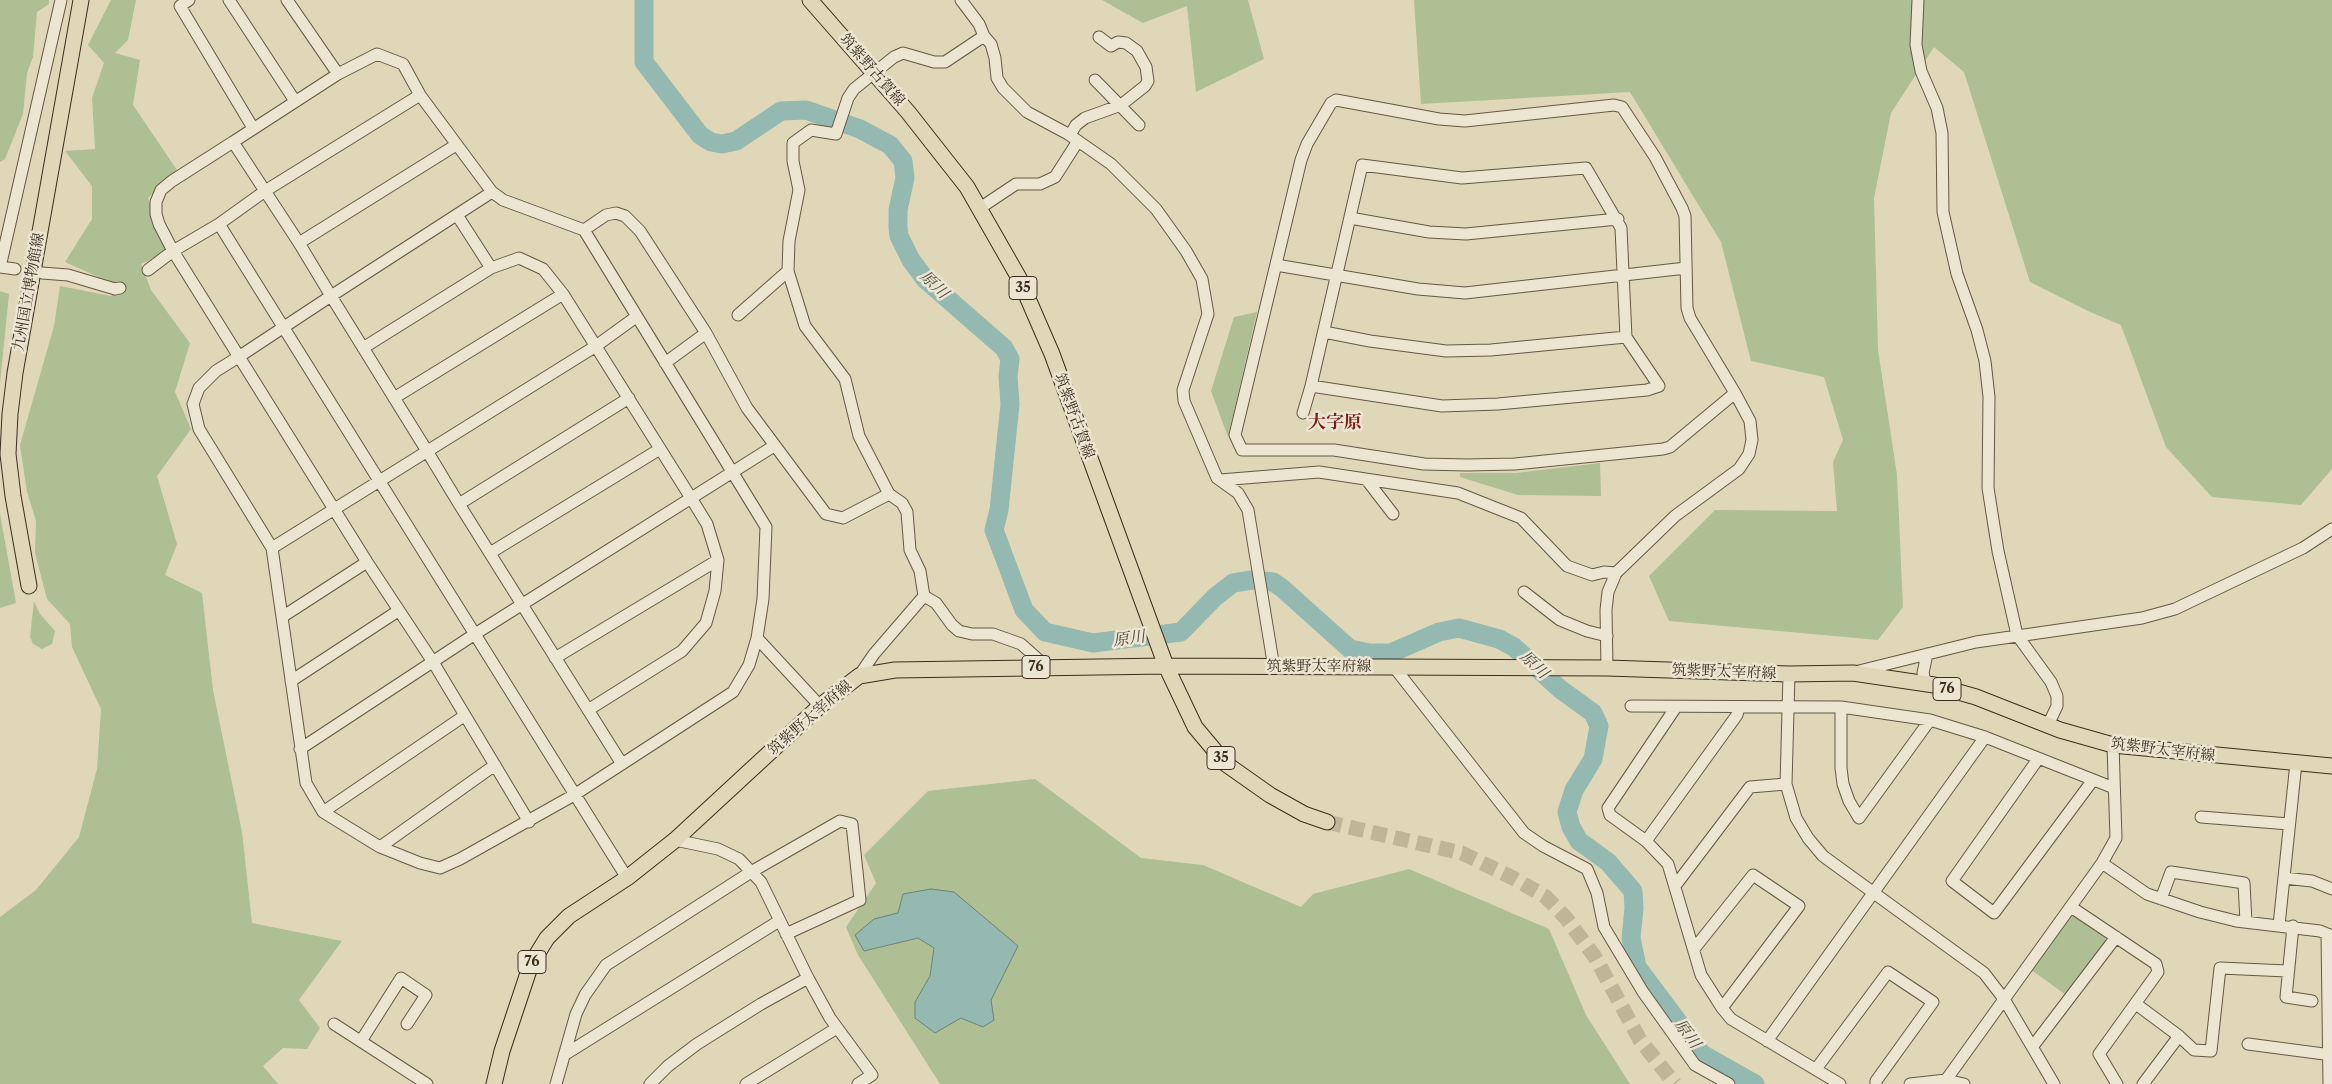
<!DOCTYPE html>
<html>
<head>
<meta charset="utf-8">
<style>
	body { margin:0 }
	canvas { display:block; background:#e0d7b8 }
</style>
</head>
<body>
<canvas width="2332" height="1084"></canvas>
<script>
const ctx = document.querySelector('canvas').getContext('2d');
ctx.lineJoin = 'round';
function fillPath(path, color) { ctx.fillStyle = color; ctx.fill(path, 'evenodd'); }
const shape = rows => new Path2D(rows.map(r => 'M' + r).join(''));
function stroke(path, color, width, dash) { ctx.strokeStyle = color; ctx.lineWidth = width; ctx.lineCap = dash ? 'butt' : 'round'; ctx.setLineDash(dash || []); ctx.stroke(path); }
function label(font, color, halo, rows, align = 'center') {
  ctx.font = font + ' "Libre Caslon Text","Noto Serif JP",serif'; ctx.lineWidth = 5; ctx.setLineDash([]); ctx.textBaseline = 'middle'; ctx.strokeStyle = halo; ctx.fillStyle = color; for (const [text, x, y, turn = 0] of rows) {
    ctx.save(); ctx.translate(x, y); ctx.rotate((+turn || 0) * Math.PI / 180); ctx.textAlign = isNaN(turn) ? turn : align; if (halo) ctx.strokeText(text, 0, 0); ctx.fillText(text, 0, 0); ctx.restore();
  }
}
fillPath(shape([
	[0,0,49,0,49,4,37,12,33,57,27,73,23,114,5,159,0,162],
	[111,0,136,0,128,40,115,53,140,60,133,105,177,170,148,198,168,252,141,264,151,290,190,343,175,392,191,429,157,476,177,544,165,575,202,593,213,690,242,832,252,923,342,941,299,1000,320,1028,307,1049,283,1048,263,1066,278,1084,0,1084,0,917,36,890,79,837,97,769,101,709,72,647,70,624,47,599,35,553,36,521,27,492,20,445,54,326,60,286,111,296,121,287,65,262,92,219,92,186,65,151,95,149,92,98,104,63,88,45],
	[1102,0,1248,0,1264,59,1196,92,1187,6,1143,23],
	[1414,0,2332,0,2332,469,2301,505,2212,497,2166,447,2121,325,2088,311,2030,282,1964,72,1934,47,1891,113,1874,198,1878,350,1897,475,1903,607,1878,640,1669,621,1649,576,1715,510,1837,511,1833,462,1843,440,1824,377,1751,361,1721,242,1630,92,1421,104],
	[0,291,9,294,0,383],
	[1257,312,1228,437,1211,391,1234,317],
	[1600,463,1601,496,1518,495,1460,477,1460,473,1516,473],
	[0,514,16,603,0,608],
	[34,601,40,614,55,631,52,644,42,649,33,644,30,637],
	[1035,779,1141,858,1203,865,1301,907,1313,894,1409,869,1549,929,1586,1015,1630,1084,940,1084,858,955,846,927,876,883,864,855,928,791],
	[2076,915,2104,935,2106,942,2066,995,2030,969,2069,916]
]), '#adbf93');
const water = shape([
	[931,889,954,892,1018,946,991,1000,994,1020,983,1027,961,1018,935,1033,915,1018,915,1002,930,976,934,948,918,938,864,951,855,935,874,919,898,913,903,894,931,889]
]);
fillPath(water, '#94b9b1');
stroke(water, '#718177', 1);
stroke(shape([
	[644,0,644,62,700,135,711,142,722,144,736,141,781,111,806,110,860,129,890,145,903,161,905,178,898,210,898,227,899,236,911,260,925,279,1004,348,1010,359,1008,376,1010,404,999,510,994,530,1024,610,1045,632,1093,643,1181,632,1215,597,1233,583,1252,580,1273,582,1282,588,1350,649,1370,653,1391,653,1439,632,1459,628,1499,639,1514,647,1560,689,1593,713,1599,726,1593,759,1574,790,1567,812,1571,827,1579,841,1608,862,1633,891,1634,908,1631,938,1637,967,1702,1054,1755,1084]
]), '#94b9b1', 19);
stroke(shape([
	[1327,822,1462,853,1513,878,1546,897,1566,918,1595,957,1640,1040,1675,1084]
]), '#bfb599', 15, [15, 8]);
const minor = shape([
	[189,0,180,6,253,128],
	[229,0,295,101],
	[287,0,338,74],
	[961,0,979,24,984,36,991,44,995,58,997,78,1003,88,1027,112,1068,134,1111,164,1156,209,1186,251,1202,279,1208,314,1183,390,1184,401,1217,478,1238,493,1248,510,1274,668],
	[1918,0,1916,45,1921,71,1937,108,1942,133,1943,212,1957,274,1977,330,1985,361,1989,397,1988,488,1998,551,2017,635,2051,682,2057,696,2057,706,2048,725],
	[1095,80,1139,125],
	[1070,135,1076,125,1085,118,1121,105,1145,86,1148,81,1146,67,1137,51,1126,43,1118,42,1111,46,1099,37],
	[233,142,172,181,161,190,156,202,156,214,159,224,173,251,367,562,433,662,529,822],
	[1362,165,1462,178,1586,168,1621,228,1626,337,1659,386,1647,390,1498,404,1442,406,1311,386,1362,165],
	[492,192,331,296,240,356,216,371,199,388,193,404,199,429,272,548,306,783,323,812,380,847,420,863,440,868,460,859,574,795,622,764,733,692,749,665,757,638,763,599,766,527,584,230,503,200,492,192,420,95,403,64,377,54,338,74,233,142,299,243,331,296,427,451,459,504,622,764],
	[980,208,1016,184,1040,184,1055,177,1078,141],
	[457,215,491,268],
	[1350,218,1429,232,1466,234,1618,219],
	[219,224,627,878],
	[584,230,606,215,616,213,625,216,640,231,706,333,747,408,826,514,843,518,889,494],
	[299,243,456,145],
	[1276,265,1418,289,1465,293,1686,268],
	[15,269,0,267,61,0],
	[148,270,173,251,219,224,265,191,420,95],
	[42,273,68,275,115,289,120,288],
	[738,315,788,271],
	[1324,332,1370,341,1446,351,1491,350,1626,337],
	[363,348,491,268,519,258,543,269,563,294,691,498,707,524,718,560,715,591,706,623,682,651,588,710],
	[665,363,706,333],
	[394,398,563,294],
	[1303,413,1311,386],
	[1366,479,1393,514],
	[1220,480,1319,472,1458,493,1521,518,1567,566,1592,575,1604,572,1616,573],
	[459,504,629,398],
	[272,548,596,346,636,317],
	[490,553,660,449],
	[1524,592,1560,620,1587,631,1607,636],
	[924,596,936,603,952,625,959,631,972,634,993,634,1021,644,1039,660,1041,667],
	[282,617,367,562],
	[757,638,820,706],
	[555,658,718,560],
	[1394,667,1524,833,1543,846,1587,869,1597,893,1604,927,1643,992,1695,1065,1729,1084],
	[1607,668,1606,610,1608,592,1616,573,1675,516,1739,469,1749,454,1752,440,1750,421,1735,393,1690,318,1687,308,1685,216,1682,208,1655,157,1622,107,1614,105,1465,121,1439,119,1336,100,1331,103,1307,144,1301,160,1235,435,1242,450,1334,450,1424,464,1467,465,1515,464,1663,449,1670,447,1735,393],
	[1855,672,1976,642,2142,618,2175,609,2303,548,2332,529],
	[1789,674,1786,784,1796,818,1808,838,1823,856,1984,973,2004,999,2054,1084],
	[859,676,874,654,924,596,920,571,910,550,907,512,902,503,889,494,859,436,845,379,805,326,788,271,789,241,799,190,793,161,793,143,811,130,836,134,848,98,854,89,894,57,903,53,934,62,945,62,984,36],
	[291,681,398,611],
	[1926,684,1923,673,1927,654],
	[1631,706,1841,707,1930,720,1985,737,2114,788],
	[1676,707,1608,808,1610,815,1646,841,1668,864,1701,975,1722,1008,1731,1019,1840,1084],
	[1841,707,1841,768,1843,784,1849,801,1859,818,1930,720],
	[300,749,475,634,774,446],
	[2038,759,1952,881,1994,913,2093,780],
	[323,812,464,716],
	[2201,817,2289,824],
	[675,840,718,849,739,859,761,882,808,978,830,1018,872,1075,858,1084],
	[1646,841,1737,715,1739,707],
	[380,847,495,765],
	[2102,863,2147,894,2200,912,2236,921,2320,931,2332,936],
	[2284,878,2312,881,2332,889],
	[1675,886,1750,787,1786,784],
	[2161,899,2171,872,2244,883,2246,922],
	[2071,907,2156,964,2158,972,2099,1054,2117,1084],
	[2279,925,2296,763],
	[2293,926,2286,997,2312,1001],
	[2327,934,2329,1084],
	[1694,949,1753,875,1799,906,1722,1008],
	[2136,1004,2179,1036,2143,1084],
	[334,1024,427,1084],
	[2179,1036,2194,1050,2211,1051,2220,968,2287,971],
	[361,1041,401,978,426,995,407,1024],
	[1767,1041,1985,737],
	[2248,1044,2332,1055],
	[2033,1046,2116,937],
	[564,1055,779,921],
	[1816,1069,1888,972,1933,1002,1876,1081,1876,1084],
	[1946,1080,2102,863,2116,838,2113,745],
	[556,1084,576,1014,585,995,606,965,751,872,840,821,852,824,860,900,786,934],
	[650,1084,668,1066,697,1044,761,1004,808,978],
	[746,1084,837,1028],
	[1910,1084,1946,1080,1964,1084]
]);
const major = shape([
	[810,0,908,112,967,187,1019,278,1052,354,1166,666,1195,727,1226,764,1270,795,1304,814,1327,822],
	[29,586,13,496,8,454,10,414,15,373,81,0],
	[494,1084,502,1051,531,964,547,938,569,916,627,878,675,840,820,706,859,676,895,670,1166,666,1607,668,1789,674,1853,673,1934,685,1976,697,2060,730,2113,745,2332,766]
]);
stroke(minor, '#665745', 13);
stroke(major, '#3d2c1f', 17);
stroke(minor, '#ebe5d1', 11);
stroke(major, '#e0d7b8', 15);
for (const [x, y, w] of [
	[1023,288,28],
	[1036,667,28],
	[1947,689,28],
	[1221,758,28],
	[532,962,28]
]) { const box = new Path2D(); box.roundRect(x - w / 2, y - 11.5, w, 23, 4); ctx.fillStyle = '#ebe5d1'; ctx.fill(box); stroke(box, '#3d2c1f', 1); }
label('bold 14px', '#3d2c1f', null, [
	["35",1023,288],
	["76",1036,667],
	["76",1947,689],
	["35",1221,758],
	["76",532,962]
]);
label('15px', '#3d2c1f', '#ebe5d1', [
	["筑紫野古賀線",872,70,49],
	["九州国立博物館線",29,292,-80],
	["筑紫野古賀線",1074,416,70],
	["筑紫野太宰府線",1319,667],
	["筑紫野太宰府線",1724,672,2],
	["筑紫野太宰府線",810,718,-41],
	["筑紫野太宰府線",2163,750,7]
]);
label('italic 16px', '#4e483c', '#ebe5d1', [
	["原川",934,285,44],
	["原川",1129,639,-8],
	["原川",1534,665,43],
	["原川",1687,1034,53]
]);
label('bold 18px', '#7a1f14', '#ebe5d1', [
	["大字原",1335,423]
]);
</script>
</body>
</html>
